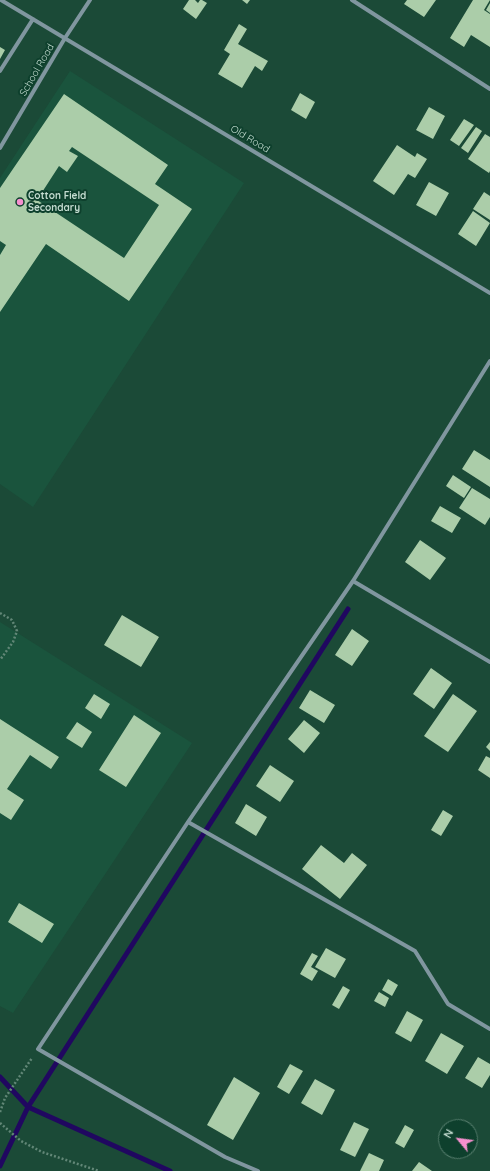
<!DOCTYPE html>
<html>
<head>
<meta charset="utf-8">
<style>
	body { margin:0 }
	#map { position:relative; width:490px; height:1171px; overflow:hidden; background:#1b4a37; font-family:Quicksand,sans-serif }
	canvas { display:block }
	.north { position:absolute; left:438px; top:1119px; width:40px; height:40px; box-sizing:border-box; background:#0e402d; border:1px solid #577e6e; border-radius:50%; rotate:299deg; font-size:11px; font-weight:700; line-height:16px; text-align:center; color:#c4dcd0 }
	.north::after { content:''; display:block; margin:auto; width:14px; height:18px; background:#f690cf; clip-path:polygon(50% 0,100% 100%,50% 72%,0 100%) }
</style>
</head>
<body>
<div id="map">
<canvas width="490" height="1171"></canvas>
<div class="north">N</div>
</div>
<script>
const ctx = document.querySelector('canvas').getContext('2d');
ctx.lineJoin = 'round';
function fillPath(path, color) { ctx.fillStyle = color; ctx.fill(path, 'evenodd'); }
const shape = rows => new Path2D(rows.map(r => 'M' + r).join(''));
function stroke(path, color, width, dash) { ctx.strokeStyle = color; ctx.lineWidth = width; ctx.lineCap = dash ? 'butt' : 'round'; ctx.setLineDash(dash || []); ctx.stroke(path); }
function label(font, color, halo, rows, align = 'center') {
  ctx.font = font + ' Quicksand,sans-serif'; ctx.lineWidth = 4; ctx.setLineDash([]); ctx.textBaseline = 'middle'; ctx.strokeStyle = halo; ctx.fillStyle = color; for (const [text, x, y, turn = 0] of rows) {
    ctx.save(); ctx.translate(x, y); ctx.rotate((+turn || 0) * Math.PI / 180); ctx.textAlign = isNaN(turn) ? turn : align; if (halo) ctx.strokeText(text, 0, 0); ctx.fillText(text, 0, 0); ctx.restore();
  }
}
fillPath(shape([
	[70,71,244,183,33,507,0,484,0,178],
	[0,622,192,743,13,1013,0,1006]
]), '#1a543d');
stroke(shape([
	[0,1077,28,1107,170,1171],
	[0,1166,28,1107,348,609]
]), '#200760', 5);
fillPath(shape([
	[189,0,195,0,198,3,200,0,202,0,207,3,196,19,183,9],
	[242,0,250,0,247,4],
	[407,0,436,0,424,17,404,4],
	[473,0,490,0,484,10,490,14,490,47,471,35,464,47,450,38],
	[490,3,490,13,486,10],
	[239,24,247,29,238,44,268,61,262,71,255,66,242,88,218,74,230,54,224,50],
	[0,47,5,50,0,59],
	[300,93,315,102,306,119,291,110],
	[64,94,168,165,155,184,192,209,129,301,46,244,0,312,0,255,6,245,0,241,0,188],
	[72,147,159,205,124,258,37,200,59,166,67,172,78,156,69,151],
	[429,107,445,116,433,139,416,130],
	[464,119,474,125,459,146,450,140],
	[476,127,482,131,468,153,461,148],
	[485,134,490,137,490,171,489,173,468,159],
	[397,145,415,157,417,153,427,159,415,178,408,174,394,195,373,181],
	[429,182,449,193,436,216,416,205],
	[484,192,490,196,490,220,473,209],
	[473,211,490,223,476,246,458,234],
	[474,450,490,460,490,487,462,469],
	[453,475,471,487,464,498,446,486],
	[472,488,490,499,490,517,485,525,459,508],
	[440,506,461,518,452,533,431,521],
	[420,540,446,558,430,580,405,562],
	[122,615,159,637,141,667,104,645],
	[352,629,369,641,352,666,335,655],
	[431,668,452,683,434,709,413,694],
	[310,690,335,705,324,723,299,708],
	[94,694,110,704,101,719,85,708],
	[453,694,477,711,448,752,424,736],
	[134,715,161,733,126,787,99,770],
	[0,719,59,757,51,769,30,755,7,789,24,800,11,820,0,813],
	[304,720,320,733,304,753,288,739],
	[77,722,92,732,82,748,66,738],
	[490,742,490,751,486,747],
	[486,756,490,758,490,778,478,770],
	[270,765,294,781,280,802,256,786],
	[246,804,267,817,256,836,235,823],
	[443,810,453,816,441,836,431,830],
	[321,845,344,863,352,853,367,865,340,899,302,869],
	[19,903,54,924,42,943,8,922],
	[326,948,346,959,335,978,315,967],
	[312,953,318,956,311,967,318,971,312,981,300,974],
	[388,979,398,985,392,996,382,990],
	[343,986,350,990,339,1009,332,1005],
	[379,992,389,998,385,1007,374,1001],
	[407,1011,423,1020,411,1042,395,1033],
	[441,1033,464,1046,447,1074,425,1061],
	[478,1057,490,1064,490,1075,482,1088,465,1078],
	[290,1064,303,1071,289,1094,277,1087],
	[234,1077,260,1093,233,1140,207,1125],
	[315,1079,335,1090,322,1115,301,1103],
	[354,1122,369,1129,355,1157,340,1150],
	[405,1125,414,1130,404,1148,395,1143],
	[369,1153,384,1160,379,1171,360,1171],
	[419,1162,432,1171,412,1171]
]), '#abcda9');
stroke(shape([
	[0,613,12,620,17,631,13,642,0,660],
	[0,1112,5,1098,32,1058],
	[0,1123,21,1141,42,1152,99,1171]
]), '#628777', 2.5, [2, 2]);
stroke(shape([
	[1,0,490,293],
	[352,0,490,89],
	[0,71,33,19],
	[0,148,65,38,90,0],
	[353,581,490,662],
	[188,822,415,951,448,1004,490,1029],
	[258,1171,225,1157,38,1049,188,822,353,581,490,361]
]), '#80969f', 4);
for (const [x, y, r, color] of [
	[20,202,4,"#f690cf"]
]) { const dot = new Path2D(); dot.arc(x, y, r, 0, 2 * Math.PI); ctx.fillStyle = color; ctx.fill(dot); stroke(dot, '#0e402d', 1.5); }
label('10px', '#c4dcd0', '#0e402d', [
	["School Road",37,70,-60],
	["Old Road",250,139,31]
]);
label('bold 10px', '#c4dcd0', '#0e402d', [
	["Cotton Field",28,196],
	["Secondary",28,208]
], 'left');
</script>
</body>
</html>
